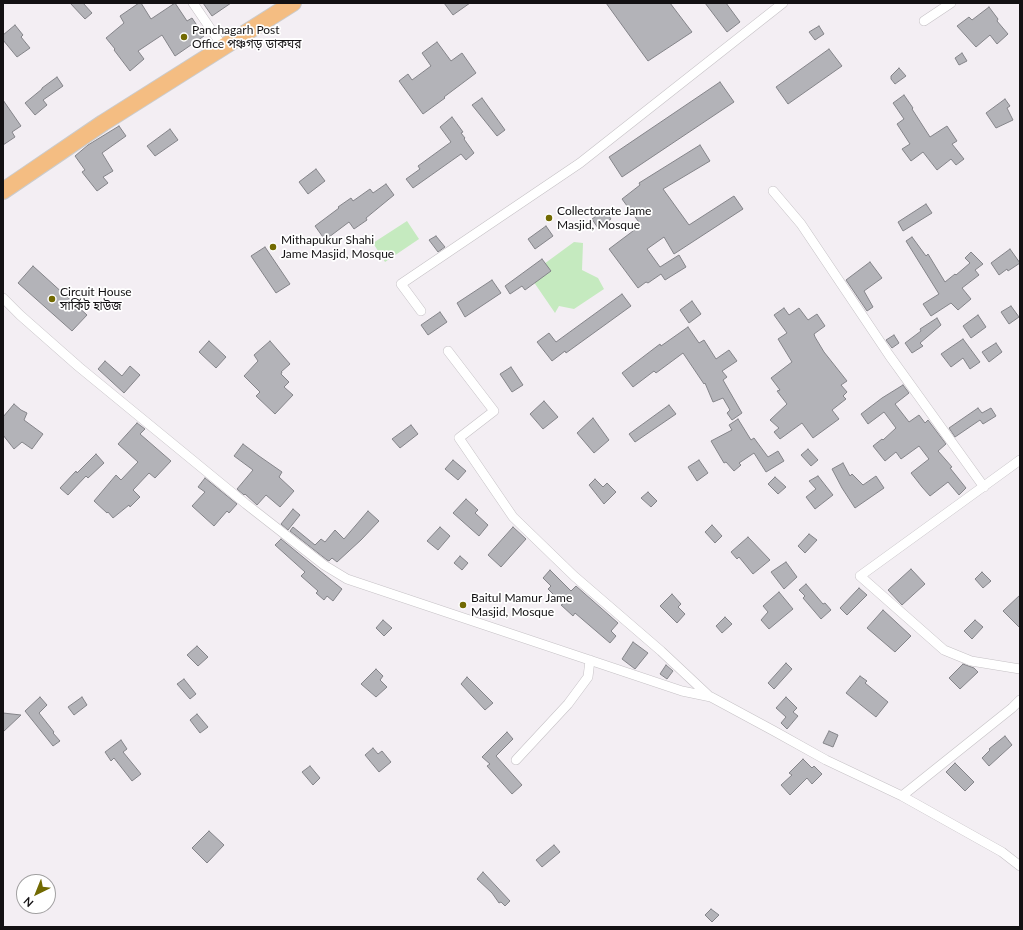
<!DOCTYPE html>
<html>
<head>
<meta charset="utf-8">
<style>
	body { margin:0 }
	#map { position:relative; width:1023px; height:930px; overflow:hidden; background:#f3eef3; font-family:Lato,sans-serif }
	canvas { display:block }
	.frame { position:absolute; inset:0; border:4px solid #131113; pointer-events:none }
	.north { position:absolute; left:16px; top:874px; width:40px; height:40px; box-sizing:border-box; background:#fff; border:1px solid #a1a0a1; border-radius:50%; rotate:223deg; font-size:11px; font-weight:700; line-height:16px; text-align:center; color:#131113 }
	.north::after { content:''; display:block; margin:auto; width:14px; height:18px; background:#726a02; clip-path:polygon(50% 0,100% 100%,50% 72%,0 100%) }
</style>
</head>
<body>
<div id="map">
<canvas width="1023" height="930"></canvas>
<div class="frame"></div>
<div class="north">N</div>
</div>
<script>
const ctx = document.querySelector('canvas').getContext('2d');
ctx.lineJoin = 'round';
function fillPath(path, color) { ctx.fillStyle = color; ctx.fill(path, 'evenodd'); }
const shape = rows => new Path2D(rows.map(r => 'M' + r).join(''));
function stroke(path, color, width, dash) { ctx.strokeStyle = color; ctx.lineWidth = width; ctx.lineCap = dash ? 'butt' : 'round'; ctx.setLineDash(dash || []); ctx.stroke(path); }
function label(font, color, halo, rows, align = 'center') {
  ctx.font = font + ' Lato,"Noto Sans Bengali",sans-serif'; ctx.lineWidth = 3.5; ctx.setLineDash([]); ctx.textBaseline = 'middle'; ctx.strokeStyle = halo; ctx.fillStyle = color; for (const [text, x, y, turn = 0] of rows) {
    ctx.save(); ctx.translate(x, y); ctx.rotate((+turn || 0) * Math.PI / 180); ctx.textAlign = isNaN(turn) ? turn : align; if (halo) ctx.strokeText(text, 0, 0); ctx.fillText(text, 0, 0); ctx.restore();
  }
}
fillPath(shape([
	[407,221,419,239,385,262,373,243],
	[574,242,583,243,582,270,598,278,604,289,574,309,559,306,555,313,529,275]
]), '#c5eabf');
const building = shape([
	[70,3,83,3,92,13,85,19,70,3],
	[139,3,141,3,151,19,175,3,187,21,192,18,204,36,175,56,162,35,138,51,144,59,130,71,114,50,115,49,106,38,124,23,120,16,139,3],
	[203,3,231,3,212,16,203,3],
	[444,3,470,3,453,15,444,3],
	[606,3,670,3,692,32,648,61,606,3],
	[705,3,726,3,740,22,727,32,705,3],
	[989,7,998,19,997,21,1008,34,997,44,990,35,976,47,957,26,969,17,972,20,989,7],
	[15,25,23,35,21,37,30,48,17,57,3,40,3,35,15,25],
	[819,26,824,34,815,40,809,32,819,26],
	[437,42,451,61,462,53,476,73,444,97,445,98,423,114,399,81,408,74,412,80,431,66,422,53,437,42],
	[829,49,842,66,788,104,776,87,829,49],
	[962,53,967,61,959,65,955,58,962,53],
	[899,68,906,76,895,84,891,79,891,76,899,68],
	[57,77,63,86,43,100,47,105,35,115,25,103,42,89,42,88,57,77],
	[720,82,734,102,622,177,609,157,720,82],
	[904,95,913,108,912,109,930,137,947,126,957,141,952,144,964,159,956,165,951,159,937,170,923,152,911,161,902,149,910,144,897,124,904,119,893,103,904,95],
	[482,98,505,130,497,136,472,105,482,98],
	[1005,99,1010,106,1007,108,1013,120,996,128,986,113,1005,99],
	[3,100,21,126,12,132,15,137,3,145,3,100],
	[452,117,463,132,461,133,465,138,464,139,474,153,466,160,461,154,413,188,406,179,420,169,418,166,451,142,440,127,452,117],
	[119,126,126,136,102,153,113,171,103,177,108,183,97,191,82,172,85,170,75,156,88,145,119,126],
	[170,129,178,140,155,156,147,146,170,129],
	[700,145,710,161,663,189,689,225,734,196,743,209,674,254,664,237,647,249,660,267,679,255,686,267,665,280,661,274,648,283,646,282,638,288,609,249,641,225,622,199,640,185,639,183,700,145],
	[316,169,325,181,308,194,299,182,316,169],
	[386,184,394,195,366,218,367,220,354,229,349,222,325,240,315,226,339,208,338,207,351,198,353,201,370,189,373,193,386,184],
	[926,204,932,213,903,231,898,222,926,204],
	[605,210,611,219,598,228,592,219,605,210],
	[546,226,553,236,535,249,528,239,546,226],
	[436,236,445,247,438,252,429,240,436,236],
	[912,237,926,256,928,254,945,282,955,274,956,275,970,263,965,258,971,252,983,264,975,270,979,275,962,288,971,299,958,310,951,303,931,316,923,304,939,294,906,241,912,237],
	[265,247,290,284,276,293,251,256,265,247],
	[1010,249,1020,263,1008,271,1007,269,999,275,991,263,1010,249],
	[542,259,551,271,525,290,522,286,510,294,505,286,542,259],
	[870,262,882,278,864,291,873,307,867,311,846,280,870,262],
	[33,266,87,315,72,331,18,283,33,266],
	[492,280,501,293,465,317,457,303,492,280],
	[622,294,631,306,566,353,565,351,552,361,537,342,549,333,556,342,622,294],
	[692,301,701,314,689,323,680,310,692,301],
	[1011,306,1019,317,1009,324,1001,312,1011,306],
	[784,308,789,315,799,308,808,320,817,314,825,326,814,334,815,337,824,352,847,381,841,385,847,392,843,396,846,399,832,410,839,419,813,438,802,423,780,439,774,432,779,428,770,420,787,404,777,391,780,390,771,378,792,362,778,339,787,333,774,315,784,308],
	[440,312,447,322,428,335,421,325,440,312],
	[978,315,986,327,971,338,963,326,978,315],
	[937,318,941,325,920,343,923,346,912,353,905,343,921,331,920,329,937,318],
	[688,327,699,343,704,340,716,359,729,350,737,361,722,371,727,377,723,380,742,413,732,420,727,413,730,410,723,398,713,402,705,383,704,384,683,353,656,373,654,371,633,387,622,373,660,344,661,346,688,327],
	[894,335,899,343,892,348,886,340,894,335],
	[963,339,980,362,970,369,963,358,951,367,941,354,963,339],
	[209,341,226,357,216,368,199,352,209,341],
	[270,341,290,364,281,372,282,372,281,374,289,382,284,387,293,395,275,414,256,396,260,392,244,376,258,361,254,355,270,341],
	[996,343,1002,352,989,362,982,352,996,343],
	[105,361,122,376,130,366,140,375,124,393,98,369,105,361],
	[511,367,523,385,512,392,500,374,511,367],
	[903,385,909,393,895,404,909,422,919,415,925,423,928,420,946,444,938,451,952,467,950,468,966,488,959,495,948,482,930,496,922,487,911,473,929,459,919,446,901,459,896,452,885,461,873,446,882,439,883,440,896,428,884,412,868,424,861,414,882,398,903,385],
	[544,401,558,417,543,429,530,414,544,401],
	[14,404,21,410,27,413,24,420,43,434,32,449,22,442,14,449,3,435,3,417,14,404],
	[669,405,676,414,635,442,629,434,669,405],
	[978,408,982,413,991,408,996,416,983,424,980,420,955,437,949,428,978,408],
	[593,418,609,440,594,453,577,433,593,418],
	[738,419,751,440,754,438,768,457,778,451,784,461,766,472,754,453,739,463,741,465,734,471,726,462,724,463,711,441,732,430,729,425,738,419],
	[137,423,145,429,140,434,171,461,155,478,149,473,133,490,140,497,130,507,129,505,113,518,108,512,107,513,94,501,116,475,121,480,138,462,118,444,137,423],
	[411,425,418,434,400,448,392,439,411,425],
	[243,444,259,456,282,472,279,477,294,491,280,507,266,495,257,505,245,494,244,495,237,489,253,470,234,456,243,444],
	[808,449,818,460,811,466,801,455,808,449],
	[96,454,104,463,88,478,86,476,68,495,60,488,76,471,77,473,96,454],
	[453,460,466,471,458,480,445,469,453,460],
	[699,460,708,473,697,481,688,467,699,460],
	[843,463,850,476,852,474,863,485,876,476,884,488,855,508,842,488,832,469,843,463],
	[818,476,833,495,815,509,806,497,816,489,809,481,818,476],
	[775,477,786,487,778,494,768,484,775,477],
	[205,478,237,504,229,513,227,511,214,526,192,506,205,492,198,487,205,478],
	[595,479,603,487,607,483,616,492,604,504,589,485,595,479],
	[648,492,657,501,651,507,641,498,648,492],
	[466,499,478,510,475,513,488,525,479,536,453,513,466,499],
	[293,509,300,515,288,530,281,524,293,509],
	[368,511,379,521,361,540,337,562,332,558,329,561,327,560,290,531,293,527,315,545,321,539,325,542,335,530,344,539,368,511],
	[712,525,722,536,715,543,705,532,712,525],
	[440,527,450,536,438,550,427,541,440,527],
	[513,527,526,539,501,567,488,555,513,527],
	[809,534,817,540,805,553,798,546,809,534],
	[748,537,770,560,753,574,739,557,737,559,731,552,748,537],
	[281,539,342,589,333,601,327,596,324,600,316,593,318,591,301,576,305,572,275,545,281,539],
	[460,556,468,563,462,570,454,563,460,556],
	[786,562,797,577,784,589,771,572,786,562],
	[911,569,925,584,902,605,888,590,911,569],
	[550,570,571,591,576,586,618,623,611,631,616,636,610,643,575,613,573,616,561,605,563,604,548,589,551,586,543,578,550,570],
	[982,572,991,581,983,588,975,579,982,572],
	[806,584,823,604,825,603,831,610,821,619,803,598,805,596,799,590,806,584],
	[859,588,867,595,847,615,840,608,859,588],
	[779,592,793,609,769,629,761,620,768,612,763,606,779,592],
	[672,594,681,604,678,607,685,614,677,623,660,606,672,594],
	[1020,595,1020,628,1003,611,1020,595],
	[883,610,911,636,895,652,867,628,883,610],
	[725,617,732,624,722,633,716,626,725,617],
	[383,620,392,628,384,636,376,628,383,620],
	[975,620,983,627,972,639,964,631,975,620],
	[633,642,648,653,635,669,622,659,633,642],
	[197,646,208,657,198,666,187,655,197,646],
	[786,663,792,669,774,689,768,683,786,663],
	[963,664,974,668,978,672,960,689,949,678,963,664],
	[666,665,673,671,667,679,660,674,666,665],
	[376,669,383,676,380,680,387,687,376,697,361,684,376,669],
	[860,676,867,681,865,683,888,702,876,717,846,693,860,676],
	[467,677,493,703,485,710,461,684,467,677],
	[184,679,196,694,190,699,177,684,184,679],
	[40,697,47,705,39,713,54,732,53,733,60,741,53,746,25,711,40,697],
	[82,697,87,705,74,715,68,707,82,697],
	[786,697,797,708,793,712,798,716,787,729,781,723,786,717,776,708,786,697],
	[3,713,21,715,3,732,3,713],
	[197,714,208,727,200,733,190,720,197,714],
	[829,731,838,735,833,747,823,743,829,731],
	[507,732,513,739,496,756,522,785,512,794,487,766,490,764,482,757,507,732],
	[1005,736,1012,745,989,766,982,758,990,750,989,749,1005,736],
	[121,740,127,749,123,752,141,774,132,781,114,758,111,761,105,752,121,740],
	[373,748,378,754,382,751,391,762,379,772,365,755,373,748],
	[803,759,812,768,814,766,822,774,812,784,807,778,790,795,781,785,792,775,789,773,803,759],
	[955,763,974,782,965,791,946,772,955,763],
	[310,766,320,778,313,785,302,772,310,766],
	[209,831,224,845,207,863,192,848,209,831],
	[554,845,560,852,542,867,536,860,554,845],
	[483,872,510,901,505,906,501,902,499,903,492,893,477,879,483,872],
	[711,909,719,915,712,922,705,915,711,909]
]);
fillPath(building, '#b3b3b8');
stroke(building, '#848489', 1);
const street = shape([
	[193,3,223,47],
	[924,21,951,3],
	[773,191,801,224,889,355,984,487],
	[3,298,20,315,79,367,246,504,324,565,347,579,682,691,711,697,774,731,826,760,902,796,1002,852,1020,866],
	[421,311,401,284,580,163,783,3],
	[448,351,494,411,459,438,513,517,574,576,661,651,709,696],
	[1020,460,860,576,944,650,971,661,1020,669],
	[516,760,568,704,588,677,590,660],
	[902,796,1012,708,1020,700]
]);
const highway = shape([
	[3,191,103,123,293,3]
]);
stroke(street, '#c5c1c5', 10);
stroke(highway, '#cbcbcb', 18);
stroke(street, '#fff', 9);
stroke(highway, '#f4bd82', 16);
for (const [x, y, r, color] of [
	[184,37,4,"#726a02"],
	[549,218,4,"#726a02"],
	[273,247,4,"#726a02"],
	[52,299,4,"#726a02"],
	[463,605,4,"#726a02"]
]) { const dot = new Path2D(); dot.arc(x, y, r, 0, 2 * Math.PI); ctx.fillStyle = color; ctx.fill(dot); stroke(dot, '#fff', 1.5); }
label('12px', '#131113', '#fff', [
	["Panchagarh Post",192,30],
	["Office পঞ্চগড় ডাকঘর",192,44],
	["Collectorate Jame",557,211],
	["Masjid, Mosque",557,225],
	["Mithapukur Shahi",281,240],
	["Jame Masjid, Mosque",281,254],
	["Circuit House",60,292],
	["সার্কিট হাউজ",60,306],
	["Baitul Mamur Jame",471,598],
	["Masjid, Mosque",471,612]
], 'left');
</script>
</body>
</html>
